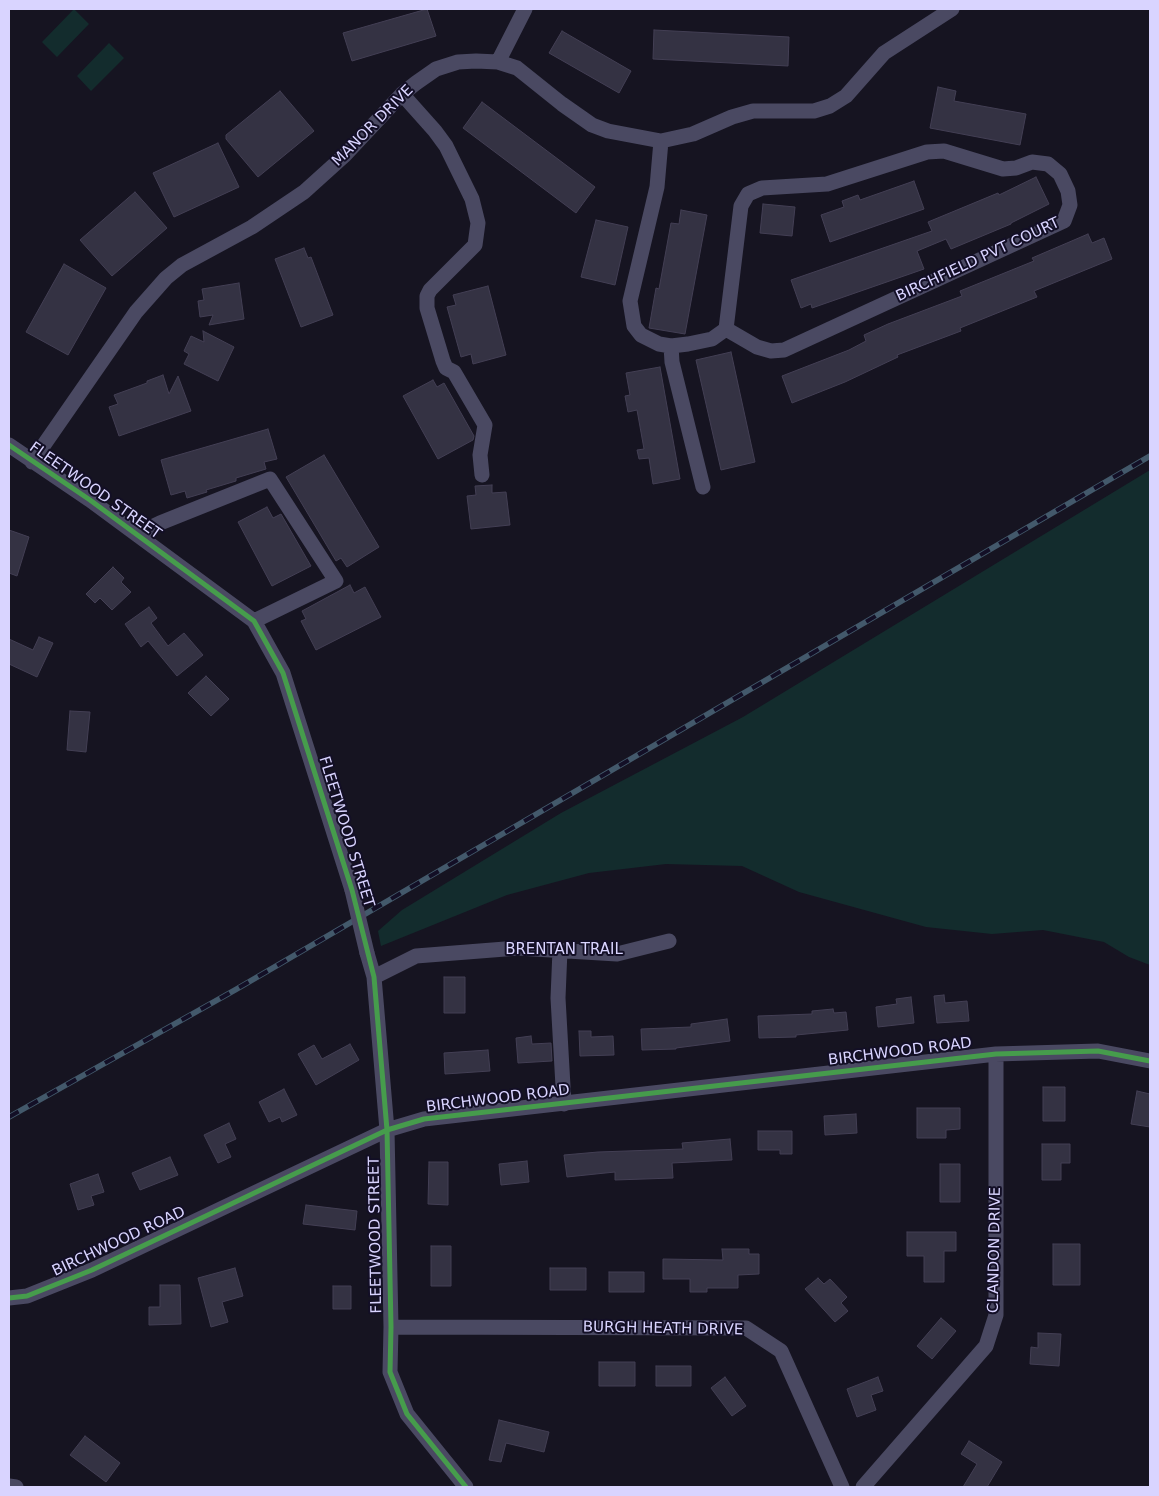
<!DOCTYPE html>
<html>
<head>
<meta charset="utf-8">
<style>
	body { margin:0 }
	#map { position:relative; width:1159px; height:1496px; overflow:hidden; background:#161421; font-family:"DejaVu Sans",sans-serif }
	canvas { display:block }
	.frame { position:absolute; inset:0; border:10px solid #d9d4ff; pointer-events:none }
</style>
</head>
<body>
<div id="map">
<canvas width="1159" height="1496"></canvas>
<div class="frame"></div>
</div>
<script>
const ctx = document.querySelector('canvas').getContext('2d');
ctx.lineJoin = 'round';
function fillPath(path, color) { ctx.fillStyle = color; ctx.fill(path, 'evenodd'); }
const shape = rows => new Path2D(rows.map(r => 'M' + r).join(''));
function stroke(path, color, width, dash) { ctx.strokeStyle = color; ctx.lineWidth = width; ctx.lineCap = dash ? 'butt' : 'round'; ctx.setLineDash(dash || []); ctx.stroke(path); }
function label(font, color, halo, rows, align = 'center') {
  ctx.font = font + ' "DejaVu Sans",sans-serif'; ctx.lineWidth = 4; ctx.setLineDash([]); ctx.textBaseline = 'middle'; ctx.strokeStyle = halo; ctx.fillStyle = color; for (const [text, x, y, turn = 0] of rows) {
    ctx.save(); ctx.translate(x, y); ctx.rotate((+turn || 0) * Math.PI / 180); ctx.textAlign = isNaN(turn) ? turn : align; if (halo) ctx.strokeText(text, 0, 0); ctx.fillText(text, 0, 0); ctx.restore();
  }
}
fillPath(shape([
	[74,9,89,24,57,57,42,42],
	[109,43,124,58,91,91,77,76],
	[1150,470,1150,965,1129,957,1104,942,1043,930,992,934,926,927,799,892,742,866,666,864,589,873,507,895,381,946,378,931,402,910,561,813,743,717]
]), '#132c2d');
const building = shape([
	[427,9,436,36,352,61,343,33,427,9],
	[654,30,789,37,788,66,653,59,654,30],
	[562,31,631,71,619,93,549,53,562,31],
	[938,87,956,91,954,101,1026,114,1020,145,930,128,938,87],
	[280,91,314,131,258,177,226,139,226,135,280,91],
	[482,102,595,187,576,213,463,128,482,102],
	[218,143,239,187,174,217,153,173,218,143],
	[1036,177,1049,204,1011,223,1011,224,951,249,946,239,917,251,924,269,812,308,811,304,801,308,791,280,932,231,928,222,998,193,999,195,1036,177],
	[914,181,924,209,830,242,821,215,844,207,842,201,858,195,860,200,914,181],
	[135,192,167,228,112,276,80,240,135,192],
	[763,204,795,207,792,236,760,233,763,204],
	[681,210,707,215,685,334,649,328,656,288,659,289,671,223,679,224,681,210],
	[596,220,628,227,615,285,581,277,596,220],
	[1088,234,1092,243,1104,238,1112,259,1034,291,1037,297,960,328,961,331,897,355,898,357,845,382,792,403,782,376,849,350,866,341,864,335,888,324,962,296,960,291,1034,261,1032,258,1088,234],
	[304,248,308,258,311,257,333,315,301,327,275,259,304,248],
	[64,264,106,288,68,355,26,332,64,264],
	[239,283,244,319,209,325,213,315,200,317,198,301,204,300,202,289,239,283],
	[488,286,506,355,473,364,471,354,461,357,447,307,456,305,453,295,488,286],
	[203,331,234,347,218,381,184,364,189,354,184,351,191,336,204,342,203,331],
	[731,352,755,462,721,470,696,360,731,352],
	[660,367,680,479,653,484,649,458,639,459,637,450,644,449,637,410,628,412,625,396,630,395,626,373,660,367],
	[163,375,169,394,178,376,191,411,119,436,109,407,118,404,114,395,147,383,147,381,163,375],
	[433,380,437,387,444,383,474,436,473,440,438,459,403,396,433,380],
	[268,429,277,459,264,462,266,469,236,478,236,481,206,490,207,492,187,498,185,491,171,495,161,460,268,429],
	[324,455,379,547,347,567,341,558,336,561,286,477,324,455],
	[492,485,492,493,506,492,510,525,471,529,467,496,476,495,475,486,492,485],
	[267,507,273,518,281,514,311,566,272,586,238,522,267,507],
	[9,530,29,537,17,576,9,573,9,530],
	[113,567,124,578,121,582,131,592,112,610,100,598,95,603,86,594,113,567],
	[350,585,354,593,365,587,381,617,316,650,301,621,306,619,302,611,350,585],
	[149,607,157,618,151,623,168,646,184,633,203,655,177,676,148,641,141,647,125,624,149,607],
	[39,637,53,643,37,677,9,664,9,639,33,650,39,637],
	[206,676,229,699,211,716,188,693,206,676],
	[70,711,90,712,86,752,67,750,70,711],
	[444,977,465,977,465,1013,444,1013,444,977],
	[944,995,945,1003,967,1001,969,1021,937,1023,934,996,944,995],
	[911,997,914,1023,878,1027,876,1007,897,1004,896,999,911,997],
	[833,1009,834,1013,846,1012,848,1030,796,1035,796,1037,759,1038,758,1016,812,1014,812,1011,833,1009],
	[727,1019,730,1041,676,1048,676,1049,642,1050,641,1029,691,1027,691,1024,727,1019],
	[579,1031,591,1031,591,1037,613,1036,614,1055,580,1056,579,1031],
	[531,1036,532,1044,551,1043,552,1061,518,1063,516,1038,531,1036],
	[350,1044,359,1060,316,1085,298,1054,314,1045,322,1059,350,1044],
	[488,1050,490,1071,445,1074,444,1053,488,1050],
	[1043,1087,1065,1087,1065,1121,1043,1121,1043,1087],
	[284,1089,297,1115,282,1122,280,1117,269,1122,259,1102,284,1089],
	[1137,1091,1150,1094,1150,1127,1131,1124,1137,1091],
	[917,1108,960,1108,960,1129,946,1130,946,1138,917,1138,917,1108],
	[856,1114,857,1133,825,1135,824,1116,856,1114],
	[229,1123,236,1139,225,1144,231,1157,218,1163,204,1135,229,1123],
	[758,1131,792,1131,792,1154,780,1154,780,1150,758,1150,758,1131],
	[730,1139,732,1160,672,1163,673,1178,615,1180,615,1172,567,1177,564,1155,598,1152,683,1149,682,1143,730,1139],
	[1042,1144,1070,1144,1070,1163,1061,1163,1061,1180,1042,1180,1042,1144],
	[170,1157,178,1175,140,1190,132,1173,170,1157],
	[527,1161,529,1182,501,1185,499,1164,527,1161],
	[429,1162,448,1162,448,1205,428,1204,429,1162],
	[940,1164,960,1164,960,1202,940,1202,940,1164],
	[98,1174,104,1192,91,1196,94,1205,78,1210,70,1184,98,1174],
	[306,1205,357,1211,355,1230,303,1224,306,1205],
	[907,1232,956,1232,956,1251,944,1251,944,1282,924,1282,924,1256,907,1256,907,1232],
	[1053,1244,1080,1244,1080,1285,1053,1285,1053,1244],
	[431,1246,451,1246,451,1286,431,1286,431,1246],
	[722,1249,749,1249,749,1254,759,1254,759,1274,738,1275,738,1288,707,1288,707,1292,690,1292,690,1279,663,1279,663,1259,723,1260,722,1249],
	[235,1268,243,1296,222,1302,228,1322,211,1327,198,1278,235,1268],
	[550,1268,586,1268,586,1290,550,1290,550,1268],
	[609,1272,644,1272,644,1292,609,1292,609,1272],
	[818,1278,824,1284,830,1279,847,1297,841,1303,848,1311,835,1322,805,1289,818,1278],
	[160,1285,180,1285,181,1324,149,1325,149,1307,160,1307,160,1285],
	[333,1286,351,1286,351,1309,333,1309,333,1286],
	[941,1318,956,1331,932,1359,917,1346,941,1318],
	[1038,1333,1061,1334,1059,1366,1030,1364,1031,1347,1038,1348,1038,1333],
	[599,1362,635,1362,635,1386,599,1386,599,1362],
	[656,1366,691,1366,691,1386,656,1386,656,1366],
	[725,1377,746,1406,732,1416,711,1388,725,1377],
	[878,1377,883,1391,871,1395,876,1410,857,1417,847,1389,878,1377],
	[499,1420,549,1432,544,1452,506,1443,501,1462,489,1460,499,1420],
	[85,1436,120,1463,106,1482,70,1455,85,1436],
	[969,1441,1002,1462,987,1487,963,1487,977,1464,961,1454,969,1441]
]);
fillPath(building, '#343243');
stroke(building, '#433f54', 1);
stroke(shape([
	[498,62,525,9],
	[402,94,435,131,446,146,472,199,478,223,475,245,430,290,427,296,427,308,443,361,446,368,454,372,485,425,480,455,482,475],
	[661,141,657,187,630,301,634,326,641,335,659,344,671,346,688,344,712,339,726,329,741,206,748,194,762,188,827,184,927,152,944,151,1003,169,1016,168,1032,162,1048,164,1060,174,1068,191,1070,205,1064,221,784,350,771,351,757,347,726,329],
	[671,346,672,362,703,487],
	[9,445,90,500,254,621,283,673,352,890],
	[32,462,136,312,166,278,182,265,252,227,304,192,345,155,402,94,416,83,436,69,458,62,476,61,498,62,517,68,562,104,592,125,608,131,661,141,693,134,732,117,753,111,814,111,830,106,846,96,884,53,952,9],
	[137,534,160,523,270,479,336,581,254,621],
	[560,950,558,998,564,1104],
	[367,953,374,977,387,1130,391,1327,390,1372,407,1414,466,1487],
	[374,977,416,956,518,948,617,954,669,941],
	[9,1298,27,1296,92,1270,387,1130,424,1119,996,1054,1098,1051,1150,1061],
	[391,1327,746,1328,781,1351,842,1487],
	[9,1486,16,1487],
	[863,1487,986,1346,996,1315,996,1054]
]), '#4a4962', 15);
const rail = shape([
	[9,1117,235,990,1150,456]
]);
stroke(rail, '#43596b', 5.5);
stroke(rail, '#130f26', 4, [11]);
stroke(shape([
	[352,890,367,953]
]), '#4a4962', 15);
stroke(shape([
	[9,445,90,500,254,621,283,673,352,890,374,977,387,1130,391,1327,390,1372,407,1414,466,1487],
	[9,1298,27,1296,92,1270,387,1130,424,1119,996,1054,1098,1051,1150,1061]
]), '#469c4c', 5);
label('15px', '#d9d4ff', '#130f26', [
	["MANOR DRIVE",373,126,-45],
	["BIRCHFIELD PVT COURT",978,260,-25],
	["FLEETWOOD STREET",95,491,35],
	["FLEETWOOD STREET",346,832,73],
	["BRENTAN TRAIL",564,950],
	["BIRCHWOOD ROAD",900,1052,-7],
	["BIRCHWOOD ROAD",498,1099,-7],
	["FLEETWOOD STREET",376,1235,-91],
	["BIRCHWOOD ROAD",119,1242,-25],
	["CLANDON DRIVE",995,1250,-89],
	["BURGH HEATH DRIVE",663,1329,1]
]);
</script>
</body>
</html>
